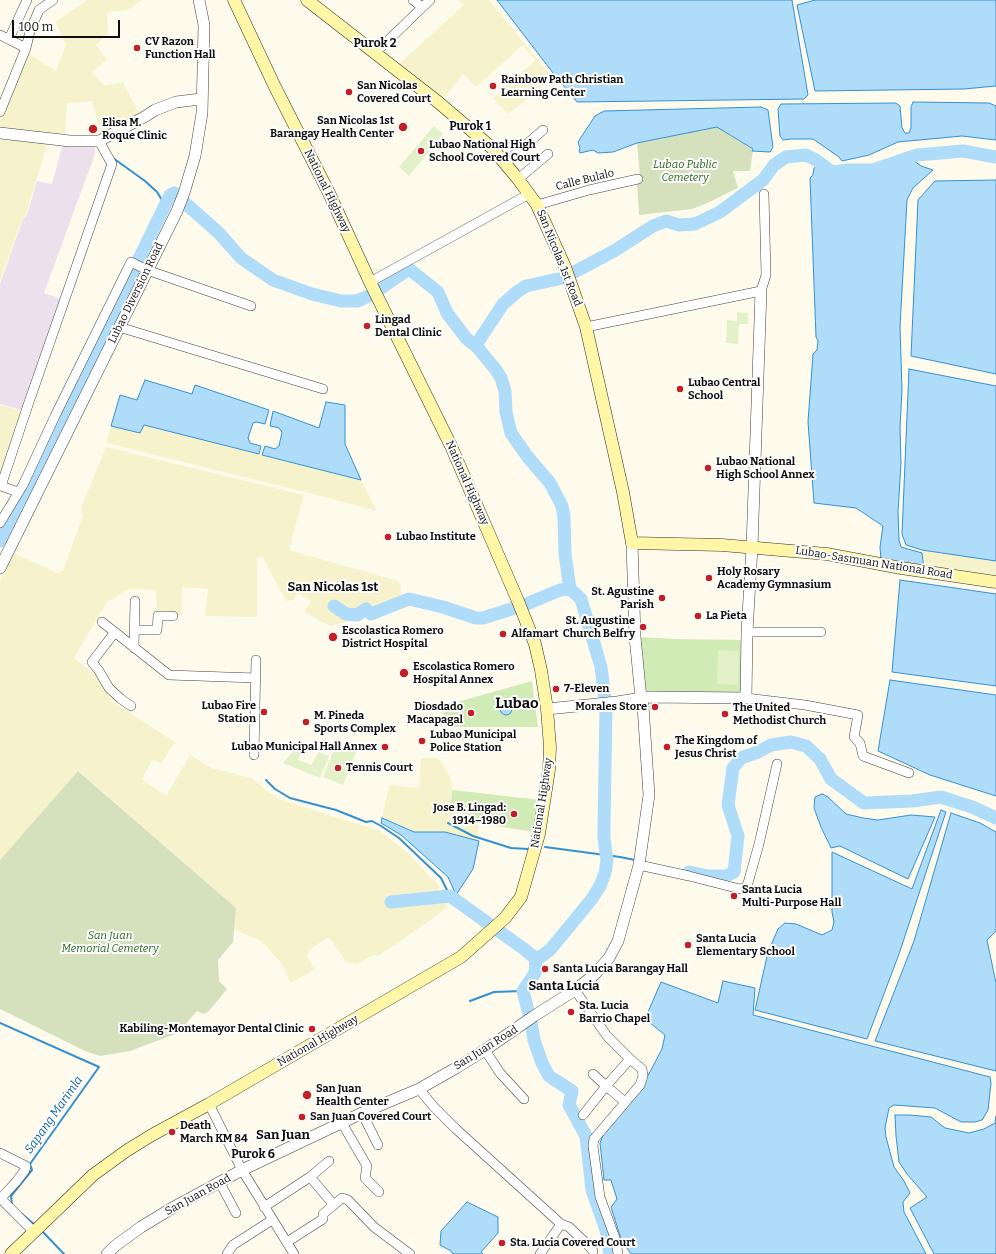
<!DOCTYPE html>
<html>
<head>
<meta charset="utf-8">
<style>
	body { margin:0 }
	#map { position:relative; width:996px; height:1254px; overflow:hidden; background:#fffbec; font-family:Bitter,serif }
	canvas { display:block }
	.scale { position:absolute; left:12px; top:20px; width:108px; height:18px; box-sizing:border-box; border:2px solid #0d0d0d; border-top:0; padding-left:5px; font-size:12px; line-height:14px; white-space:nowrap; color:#0d0d0d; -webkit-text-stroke:3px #fff; paint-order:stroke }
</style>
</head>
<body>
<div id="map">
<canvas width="996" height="1254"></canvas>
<div class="scale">100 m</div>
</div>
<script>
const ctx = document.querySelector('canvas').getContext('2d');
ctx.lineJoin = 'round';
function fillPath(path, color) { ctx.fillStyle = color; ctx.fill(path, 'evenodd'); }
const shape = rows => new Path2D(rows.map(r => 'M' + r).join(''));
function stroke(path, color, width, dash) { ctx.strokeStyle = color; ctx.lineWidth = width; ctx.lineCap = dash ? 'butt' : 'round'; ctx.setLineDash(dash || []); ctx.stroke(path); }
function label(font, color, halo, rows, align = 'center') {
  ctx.font = font + ' Bitter,serif'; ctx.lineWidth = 4; ctx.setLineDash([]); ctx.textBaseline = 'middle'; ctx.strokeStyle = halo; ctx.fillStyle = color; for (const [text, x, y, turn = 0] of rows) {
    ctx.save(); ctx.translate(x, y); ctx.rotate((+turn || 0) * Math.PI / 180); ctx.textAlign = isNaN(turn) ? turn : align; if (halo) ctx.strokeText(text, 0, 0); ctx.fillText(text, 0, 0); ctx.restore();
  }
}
fillPath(shape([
	[63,143,95,146,95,154,44,293,62,299,24,411,0,404,0,284,23,219,27,215,37,181,52,184]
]), '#ebe0ec');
fillPath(shape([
	[87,0,142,0,128,10,107,12,108,34,96,45,107,59,92,73,105,86,123,82,140,115,103,135,98,123,92,101,67,103,65,134,48,135,0,129,0,117,26,52,56,71,66,45,55,22],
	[459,0,489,0,551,76,540,86,548,95,540,101,534,94,508,114,493,98,535,60,523,45,476,87,463,74,445,97,439,99,399,67,400,63,464,5],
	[0,135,48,142,26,214,22,219,0,281],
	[0,405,24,412,0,481],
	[144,425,361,480,377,511,305,492,106,443,111,426,140,433],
	[106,447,304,495,289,550,398,581,401,585,400,601,372,612,366,608,357,613,347,612,334,604,332,607,346,615,357,616,366,611,371,616,330,626,304,612,311,601,298,593,293,600,286,601,262,556,257,558,257,617,205,616,208,589,182,587,182,615,157,615,156,590,130,589,107,602,74,658,97,676,112,701,175,742,161,764,153,759,142,779,166,796,190,755,212,768,251,778,269,792,281,800,380,831,407,852,439,886,439,893,388,899,387,907,446,903,448,906,432,919,378,956,374,955,357,964,347,963,331,940,327,938,309,950,307,956,315,970,290,983,282,964,261,941,233,929,236,908,79,771,0,860,0,581,14,553,57,573,63,571,83,515,81,508],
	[922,550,996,561,996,578,925,567],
	[421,758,438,758,450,776,452,783,451,804,478,823,479,841,445,832,414,832,382,818,389,785,419,788]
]), '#f6f3cc');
fillPath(shape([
	[639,637,674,639,744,640,741,695,654,693,647,691,643,685],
	[532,681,538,727,445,727,443,706],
	[452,790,540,800,534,832,478,823,451,804]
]), '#d0ebb5');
fillPath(shape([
	[717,127,753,150,750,171,733,171,738,188,705,204,692,209,639,215,637,182,640,176,637,143],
	[78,771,236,908,233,942,218,960,219,981,227,989,209,1011,204,1014,197,1011,178,1033,130,1051,100,1056,85,1051,0,1009,0,860]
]), '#d5e1bd');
fillPath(shape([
	[434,126,443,134,409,176,399,167],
	[737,312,748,313,748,324,739,324,738,344,726,343,727,320,737,321],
	[718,650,739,651,738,685,717,684],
	[337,742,357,750,343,785,323,777],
	[296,748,302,751,298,760,311,765,319,752,329,756,320,778,283,763]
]), '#e2f1c7');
const water = shape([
	[497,0,792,0,808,95,804,99,577,102,553,73,497,0],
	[815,0,996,0,996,86,964,89,815,91,797,5,815,0],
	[913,102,989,103,996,106,996,140,962,136,898,142,869,155,842,161,839,157,813,139,791,139,783,140,780,136,778,109,781,104,896,103,900,106,902,128,905,133,909,133,911,128,911,107,913,102],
	[761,107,768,110,773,147,770,152,752,151,753,149,717,127,637,143,613,152,598,153,593,150,580,153,579,151,580,148,578,142,595,116,604,111,761,107],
	[913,160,921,166,933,170,913,188,907,200,900,327,902,390,900,428,901,463,898,512,899,540,901,547,922,553,924,568,881,560,880,547,883,526,856,508,814,503,808,422,813,354,817,350,818,341,816,337,810,178,813,175,814,168,818,166,831,175,875,174,913,160],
	[996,180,996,374,911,356,918,200,935,181,996,180],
	[909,369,996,386,996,561,922,550,906,545,902,534,909,369],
	[145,380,192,394,195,385,269,410,265,424,256,422,253,423,248,438,250,443,261,446,259,454,144,425,140,433,111,426,120,395,137,400,145,380],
	[326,402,345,405,345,444,361,480,262,455,265,446,275,449,279,446,282,432,279,428,270,426,273,411,319,428,326,402],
	[900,580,996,594,996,686,892,672,900,580],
	[890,680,996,695,996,796,930,775,878,751,890,680],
	'500 709a6 6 0 1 1 12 0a6 6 0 1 1-12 0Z',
	[822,794,828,797,846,814,863,818,878,820,911,815,935,817,908,879,840,846,831,848,821,827,814,808,815,797,822,794],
	[941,810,946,812,899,954,867,1039,755,1010,768,952,778,929,785,923,796,924,822,935,832,930,834,922,832,912,832,852,912,889,941,810],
	[951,813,980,823,996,832,996,931,987,940,996,983,996,1071,875,1041,914,941,951,813],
	[382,818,414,832,445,832,479,841,473,869,456,895,448,877,401,835,381,823,382,818],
	[723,981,755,988,753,1015,990,1077,991,1083,988,1110,982,1120,975,1122,961,1122,935,1108,894,1105,889,1108,885,1128,886,1137,894,1167,904,1181,910,1193,903,1202,904,1212,926,1254,631,1254,621,1239,611,1207,617,1199,611,1180,604,1180,600,1143,605,1130,642,1087,662,1049,665,1035,645,1019,661,982,718,1003,723,981],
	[895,1115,910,1115,931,1117,945,1128,969,1133,984,1129,995,1123,996,1116,996,1254,934,1254,910,1208,927,1197,907,1174,899,1162,896,1136,895,1115],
	[467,1202,498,1217,498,1233,481,1252,483,1254,453,1254,451,1251,440,1245,441,1231,467,1202]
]);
fillPath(water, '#afdcf8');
stroke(water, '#3391d2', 1);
stroke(shape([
	[113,158,145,181,157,192,165,205],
	[266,780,275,789,290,798,336,810,366,822,372,821,381,826,399,838,441,878,450,896],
	[448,823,473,836,511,848,528,849],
	[545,847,620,857,635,860],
	[470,1001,494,992,523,991],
	[0,1023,99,1067,30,1164,32,1170,11,1196,12,1204],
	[22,1214,35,1225],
	[42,1231,64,1254]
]), '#3391d2', 2);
stroke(shape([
	[186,204,219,233,241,258,273,280,312,294,341,301,357,301,371,295,409,269,438,292,447,313,466,338,478,348,496,370,501,378,505,391,506,412,511,433,527,456,550,483,562,506,564,517,565,554,570,589],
	[476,345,503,304,517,292,526,286,563,278,614,251,653,226,666,221,679,225,695,224,720,212,763,180,774,165,786,157,806,155,816,160,832,172,848,170,873,170,917,155,963,151,996,157],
	[0,541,99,341,170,195,174,193,176,195],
	[334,606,346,614,357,615,366,609,371,614,409,599,443,607,476,618,483,618,524,605,560,590,570,589,581,599,601,667,606,707,604,826,604,838,607,861,605,873,600,886,591,900,550,950,543,955,536,959],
	[689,872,708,876,726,876,734,872,738,836,728,805,733,768,741,758,758,752,771,745,791,742,806,746,820,759,831,779,864,803,912,801,941,797,972,807,996,818],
	[391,902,450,896,524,949,536,959,535,973,523,991,531,1022,534,1040,542,1063,549,1076,572,1091,569,1105,586,1136,592,1190,606,1230,610,1254]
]), '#afdcf8', 13);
const minor = shape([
	[413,0,422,7],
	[0,35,26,48],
	[9,39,27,0],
	[375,53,430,0],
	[0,112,26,48,30,31,39,10,53,0],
	[505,163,543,130],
	[518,179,548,154],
	[537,205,589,190,638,179],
	[370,282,529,194],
	[119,327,323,389],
	[586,327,761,291,766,275,764,194],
	[18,492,1,486,28,405,112,164,99,141],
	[0,523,23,485,55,416,131,262,147,270,251,306],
	[102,622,169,675,256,678],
	[135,630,157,630,158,616,173,616],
	[115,632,92,662,99,671,109,688,121,699,131,706],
	[747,632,821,632],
	[134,648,135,601],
	[746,698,805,705,858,715,854,737,860,743,863,756,909,773],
	[254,755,256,660],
	[639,865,689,876,740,889,745,888,748,883,759,844,777,764],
	[575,990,607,1036,630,1059,642,1069,643,1076,640,1085,594,1139,593,1146,600,1197,615,1238,618,1253],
	[485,1050,500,1073,524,1099],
	[593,1074,606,1086,625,1102],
	[419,1089,434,1107,456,1129,561,1224,569,1227,588,1245,593,1251],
	[209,1104,242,1170,294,1254],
	[362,1113,378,1145],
	[583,1115,606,1086,630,1059],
	[342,1123,367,1166,365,1178,379,1192],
	[0,1153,26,1166,25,1170,16,1182,3,1196,3,1201,34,1232],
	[310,1177,334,1205],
	[220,1183,236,1213],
	[264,1207,310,1177,329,1161],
	[287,1242,323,1219,323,1214,342,1198,348,1200,374,1227,410,1254],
	[227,1254,233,1245,272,1220],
	[540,1254,561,1224]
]);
const tertiary = shape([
	[0,133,70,141,99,141,146,116,155,110,176,102,201,99],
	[0,568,177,211,184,193,195,156,202,113,204,25,199,0],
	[547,709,617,702,648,697,746,698,747,632,752,547,761,291],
	[107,1254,115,1246,141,1227,174,1207,242,1170,362,1113,419,1089,456,1068,485,1050,534,1016,575,990,594,975,609,958,618,941,639,865,649,795,643,706,641,698,635,637,632,543]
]);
const secondary = shape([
	[307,0,438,102,492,148,518,179,537,205,565,267,586,327,623,492,632,543,722,545,827,554,901,568,996,582],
	[11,1254,93,1175,126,1151,152,1135,209,1104,461,957,505,918,521,897,539,834,549,770,550,747,547,709,541,670,535,644,518,601,451,446,370,282,329,193,275,87,234,0]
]);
stroke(minor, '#404040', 10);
stroke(tertiary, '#404040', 12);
stroke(secondary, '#2f2f2f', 13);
stroke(minor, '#fff', 9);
stroke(tertiary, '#fff', 11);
stroke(secondary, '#fff6a7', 12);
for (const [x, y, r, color] of [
	[137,48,4,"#c22026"],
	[493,86,4,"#c22026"],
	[349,92,4,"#c22026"],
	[403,127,5,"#c22026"],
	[93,129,5,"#c22026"],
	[421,151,4,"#c22026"],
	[367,326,4,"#c22026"],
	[680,389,4,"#c22026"],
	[708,468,4,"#c22026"],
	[388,537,4,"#c22026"],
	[709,578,4,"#c22026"],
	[662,598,4,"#c22026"],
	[698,616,4,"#c22026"],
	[643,627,4,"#c22026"],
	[503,634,4,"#c22026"],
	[333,637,5,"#c22026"],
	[404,673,5,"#c22026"],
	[556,689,4,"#c22026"],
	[655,707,4,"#c22026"],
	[264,712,4,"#c22026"],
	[471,713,4,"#c22026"],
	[725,714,4,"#c22026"],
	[306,722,4,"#c22026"],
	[422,741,4,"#c22026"],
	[385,747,4,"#c22026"],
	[667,747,4,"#c22026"],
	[338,768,4,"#c22026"],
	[514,814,4,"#c22026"],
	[734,896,4,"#c22026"],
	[688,945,4,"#c22026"],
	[545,969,4,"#c22026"],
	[571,1012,4,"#c22026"],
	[312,1029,4,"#c22026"],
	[307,1095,5,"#c22026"],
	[302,1117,4,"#c22026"],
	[172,1132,4,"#c22026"],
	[502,1243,4,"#c22026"]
]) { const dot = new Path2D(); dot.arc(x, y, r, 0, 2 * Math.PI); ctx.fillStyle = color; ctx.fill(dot); stroke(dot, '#fff', 1.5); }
label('bold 11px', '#0d0d0d', '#fff', [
	["CV Razon",145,42],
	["Function Hall",145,55],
	["Rainbow Path Christian",501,80],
	["Learning Center",501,93],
	["San Nicolas",357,86],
	["Covered Court",357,99],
	["San Nicolas 1st",394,121,"right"],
	["Barangay Health Center",394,134,"right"],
	["Elisa M.",102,123],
	["Roque Clinic",102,136],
	["Lubao National High",429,145],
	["School Covered Court",429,158],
	["Lingad",375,320],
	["Dental Clinic",375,333],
	["Lubao Central",688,383],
	["School",688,396],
	["Lubao National",716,462],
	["High School Annex",716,475],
	["Lubao Institute",396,537],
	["Holy Rosary",717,572],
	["Academy Gymnasium",717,585],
	["St. Agustine",654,592,"right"],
	["Parish",654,605,"right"],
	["La Pieta",706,616],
	["St. Augustine",635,621,"right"],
	["Church Belfry",635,634,"right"],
	["Escolastica Romero",342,631],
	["District Hospital",342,644],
	["Alfamart",511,634],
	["Escolastica Romero",413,667],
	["Hospital Annex",413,680],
	["7-Eleven",564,689],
	["Lubao Fire",256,706,"right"],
	["Station",256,719,"right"],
	["Diosdado",463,707,"right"],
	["Macapagal",463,720,"right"],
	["Morales Store",647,707,"right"],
	["The United",733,708],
	["Methodist Church",733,721],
	["M. Pineda",314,716],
	["Sports Complex",314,729],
	["Lubao Municipal",430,735],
	["Police Station",430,748],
	["The Kingdom of",675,741],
	["Jesus Christ",675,754],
	["Lubao Municipal Hall Annex",377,747,"right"],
	["Tennis Court",346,768],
	["Jose B. Lingad:",506,808,"right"],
	["1914–1980",506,821,"right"],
	["Santa Lucia",742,890],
	["Multi-Purpose Hall",742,903],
	["Santa Lucia",696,939],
	["Elementary School",696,952],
	["Santa Lucia Barangay Hall",553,969],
	["Sta. Lucia",579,1006],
	["Barrio Chapel",579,1019],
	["Kabiling-Montemayor Dental Clinic",304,1029,"right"],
	["San Juan",316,1089],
	["Health Center",316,1102],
	["San Juan Covered Court",310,1117],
	["Death",180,1126],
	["March KM 84",180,1139],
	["Sta. Lucia Covered Court",510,1243]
], 'left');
label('italic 11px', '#2a671b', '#fff', [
	["Lubao Public",685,165],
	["Cemetery",685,178],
	["San Juan",110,936],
	["Memorial Cemetery",110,949]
]);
label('11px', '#0d0d0d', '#fff', [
	["Calle Bulalo",585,180,-14],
	["National Highway",327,191,64],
	["San Nicolas 1st Road",559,258,68],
	["Lubao Diversion Road",136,293,-64],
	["National Highway",467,483,66],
	["Lubao-Sasmuan National Road",874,563,9],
	["National Highway",542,803,-81],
	["National Highway",318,1041,-30],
	["San Juan Road",486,1048,-32],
	["San Juan Road",198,1195,-29]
]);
label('bold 12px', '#0d0d0d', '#fff', [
	["Purok 2",375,44],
	["Purok 1",470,127],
	["Purok 6",253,1155]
]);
label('italic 12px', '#1162a3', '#fff', [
	["Sapang Marimla",54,1115,-55]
]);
label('bold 13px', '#0d0d0d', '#fff', [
	["San Nicolas 1st",333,587],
	["Santa Lucia",564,986],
	["San Juan",283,1135]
]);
label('bold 15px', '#0d0d0d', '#fff', [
	["Lubao",517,704]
]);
</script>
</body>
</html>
